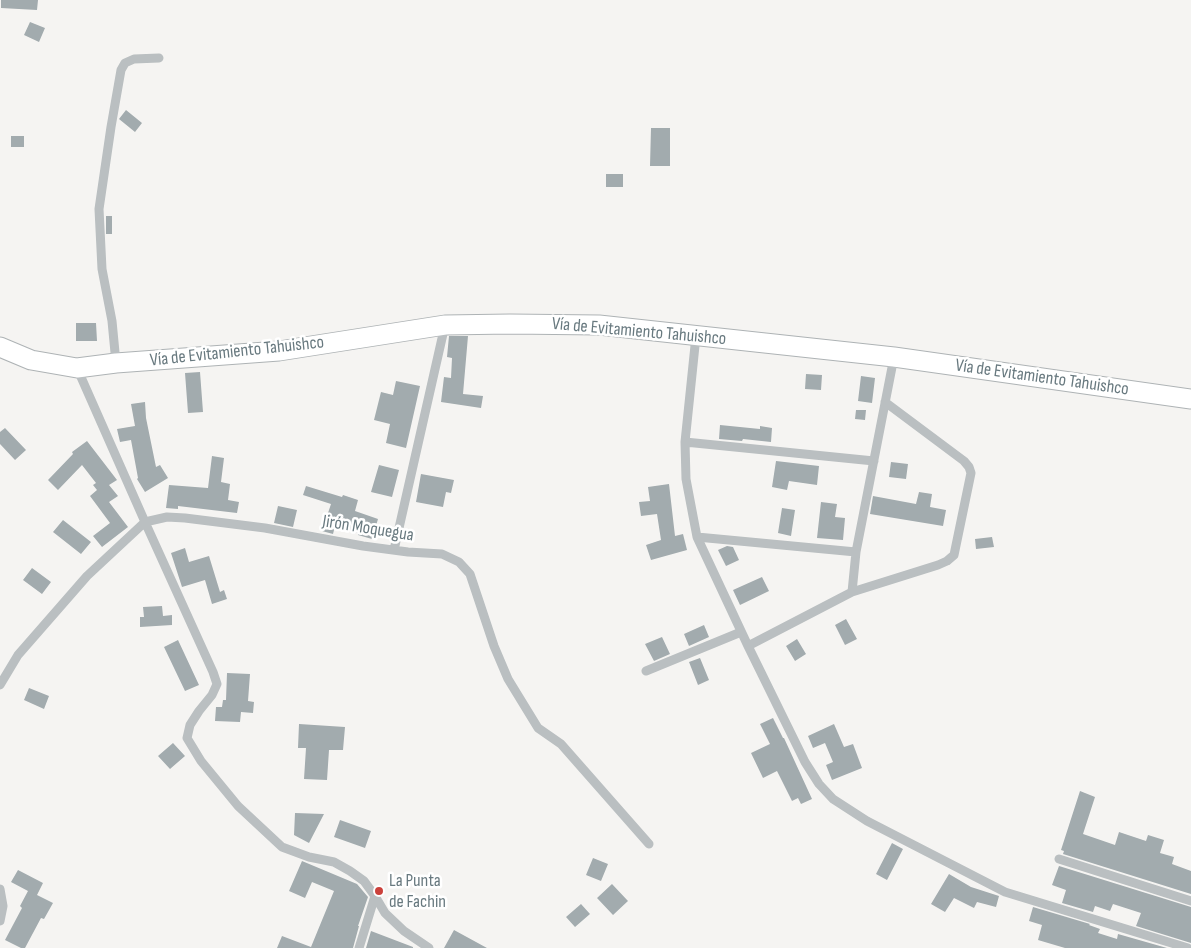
<!DOCTYPE html>
<html>
<head>
<meta charset="utf-8">
<style>
	body { margin:0 }
	canvas { display:block; background:#f5f4f2 }
</style>
</head>
<body>
<canvas width="1191" height="948"></canvas>
<script>
const ctx = document.querySelector('canvas').getContext('2d');
ctx.lineJoin = 'round';
function fillPath(path, color) { ctx.fillStyle = color; ctx.fill(path, 'evenodd'); }
const shape = rows => new Path2D(rows.map(r => 'M' + r).join(''));
function stroke(path, color, width, dash) { ctx.strokeStyle = color; ctx.lineWidth = width; ctx.lineCap = dash ? 'butt' : 'round'; ctx.setLineDash(dash || []); ctx.stroke(path); }
function label(font, color, halo, rows, align = 'center') {
  ctx.font = font + ' "Sofia Sans Condensed",sans-serif'; ctx.lineWidth = 5; ctx.setLineDash([]); ctx.textBaseline = 'middle'; ctx.strokeStyle = halo; ctx.fillStyle = color; for (const [text, x, y, turn = 0] of rows) {
    ctx.save(); ctx.translate(x, y); ctx.rotate((+turn || 0) * Math.PI / 180); ctx.textAlign = isNaN(turn) ? turn : align; if (halo) ctx.strokeText(text, 0, 0); ctx.fillText(text, 0, 0); ctx.restore();
  }
}
fillPath(shape([
	[1,0,38,0,37,10,1,8],
	[30,22,45,28,39,42,24,35],
	[126,110,142,123,135,132,119,119],
	[651,128,670,128,670,166,650,166],
	[11,136,24,136,24,147,11,147],
	[606,174,623,174,623,187,606,187],
	[106,216,112,216,112,234,106,234],
	[76,323,96,323,97,341,76,341],
	[449,336,468,336,463,394,483,396,481,408,441,402,444,377,451,378,452,358,447,357],
	[200,372,203,412,188,413,185,373],
	[806,374,822,375,821,390,805,389],
	[861,376,875,378,872,403,858,401],
	[396,381,420,386,406,448,386,443,390,424,374,420,381,392,393,395],
	[145,402,146,418,156,467,160,465,168,478,145,492,137,479,138,478,131,440,120,442,117,429,135,426,131,404],
	[856,410,866,410,865,420,855,419],
	[720,425,760,429,760,426,772,428,771,442,743,439,742,441,719,439],
	[5,428,26,450,15,460,0,444,0,432],
	[87,441,117,480,109,485,118,496,109,502,128,527,102,547,93,536,110,523,90,496,97,490,93,485,96,483,82,465,58,490,48,480,73,454,72,452],
	[212,456,224,458,221,482,230,484,228,500,239,502,237,513,178,506,178,509,166,508,169,485,208,488],
	[776,461,819,466,817,485,789,481,787,490,772,487],
	[891,462,908,464,906,479,889,477],
	[379,465,399,470,392,497,371,492],
	[421,474,454,480,451,493,446,492,443,507,416,502],
	[669,484,675,536,683,534,687,550,651,560,646,545,661,540,657,514,641,516,639,502,650,501,648,487],
	[306,486,342,497,343,495,358,500,355,511,378,519,372,539,358,535,358,533,335,526,333,534,322,531,331,504,303,495],
	[919,492,932,494,930,507,946,510,943,526,870,514,873,496,916,504],
	[821,502,837,504,835,517,845,518,843,540,817,538],
	[278,506,297,510,293,527,274,523],
	[782,508,795,510,791,536,778,533],
	[63,520,91,542,81,554,53,532],
	[992,537,994,547,976,549,975,539],
	[727,546,733,547,739,560,726,566,718,550],
	[185,548,189,562,209,556,220,592,224,590,227,599,212,604,205,580,182,587,171,553],
	[32,568,51,582,42,594,23,580],
	[762,577,769,591,740,605,733,590],
	[162,606,163,616,172,615,172,625,140,627,140,617,144,617,143,607],
	[846,619,857,639,845,645,835,625],
	[704,625,709,637,689,646,684,634],
	[662,637,670,654,654,661,645,644],
	[797,639,806,654,795,661,786,646],
	[178,640,199,685,185,691,164,647],
	[700,658,709,680,698,685,689,662],
	[227,673,250,674,248,701,254,702,253,713,241,712,240,722,215,721,216,707,222,707,223,700,226,700],
	[29,688,49,696,44,709,24,700],
	[773,718,783,738,784,738,812,799,801,804,798,798,792,801,777,771,763,778,751,753,770,744,760,724],
	[299,724,345,727,343,750,329,750,327,780,304,779,306,748,298,748],
	[834,724,844,747,853,744,862,768,832,780,826,765,833,762,825,743,813,748,808,736],
	[173,743,185,756,170,769,158,756],
	[1080,791,1095,797,1083,834,1115,845,1119,832,1146,841,1148,835,1164,840,1160,853,1174,857,1172,864,1191,871,1191,894,1063,854,1064,851,1061,850],
	[295,813,324,814,309,843,294,835],
	[340,820,371,831,365,848,334,837],
	[892,843,903,849,887,880,876,874],
	[593,858,608,864,601,881,586,875],
	[302,861,357,884,368,897,358,926,359,926,353,948,277,948,282,936,311,947,334,891,312,882,305,898,289,891],
	[1059,866,1191,907,1191,943,1136,926,1141,913,1113,904,1110,911,1095,906,1093,912,1062,903,1066,890,1052,885],
	[18,870,43,883,37,895,53,903,44,919,41,918,25,948,21,948,5,940,22,908,20,906,28,891,11,882],
	[949,874,971,887,999,896,996,907,977,902,974,908,954,898,945,912,931,904],
	[612,884,628,901,613,915,597,898],
	[581,904,590,914,575,927,566,917],
	[1033,907,1090,924,1089,925,1100,929,1098,933,1117,939,1118,934,1167,948,1065,948,1038,940,1042,925,1029,921],
	[454,930,487,948,444,948],
	[371,931,413,947,413,948,366,948]
]), '#a2abae');
const major = shape([
	[0,347,31,360,77,368,116,363,279,351,445,325,510,324,599,325,894,357,1191,399]
]);
stroke(major, '#aeb3b5', 21);
stroke(shape([
	[696,336,685,442,686,479,697,537,748,646,805,762,819,784,833,799,867,821,1005,892,1188,948],
	[116,363,112,321,102,269,99,209,111,127,121,70,125,63,134,59,159,58],
	[77,368,145,522,213,672,217,684,212,695,199,711,190,725,187,738,201,761,238,806,282,847,309,857,334,862,350,871,364,881,375,896,385,913,404,931,429,948],
	[685,442,874,461],
	[697,537,856,552],
	[394,550,445,325],
	[852,592,938,565,947,561,954,555,971,473,969,467,964,461,885,402],
	[748,646,852,592,856,552,894,357],
	[646,671,741,632],
	[0,685,18,655,87,576,145,522,167,517,185,518,265,528,363,546,408,552,442,554,459,562,470,574,494,646,508,679,538,728,561,744,649,844],
	[1059,859,1191,901],
	[0,889,3,906,0,921],
	[359,948,375,896]
]), '#babfc1', 9);
stroke(major, '#fff', 19);
for (const [x, y, r, color] of [
	[379,891,5,"#cb413b"]
]) { const dot = new Path2D(); dot.arc(x, y, r, 0, 2 * Math.PI); ctx.fillStyle = color; ctx.fill(dot); stroke(dot, '#fff', 2); }
label('18px', '#68797f', '#fff', [
	["Vía de Evitamiento Tahuishco",639,332,5],
	["Vía de Evitamiento Tahuishco",237,352,-6],
	["Vía de Evitamiento Tahuishco",1042,378,8],
	["Jirón Moquegua",368,529,9]
]);
label('18px', '#68797f', '#fff', [
	["La Punta",389,881],
	["de Fachin",389,902]
], 'left');
</script>
</body>
</html>
